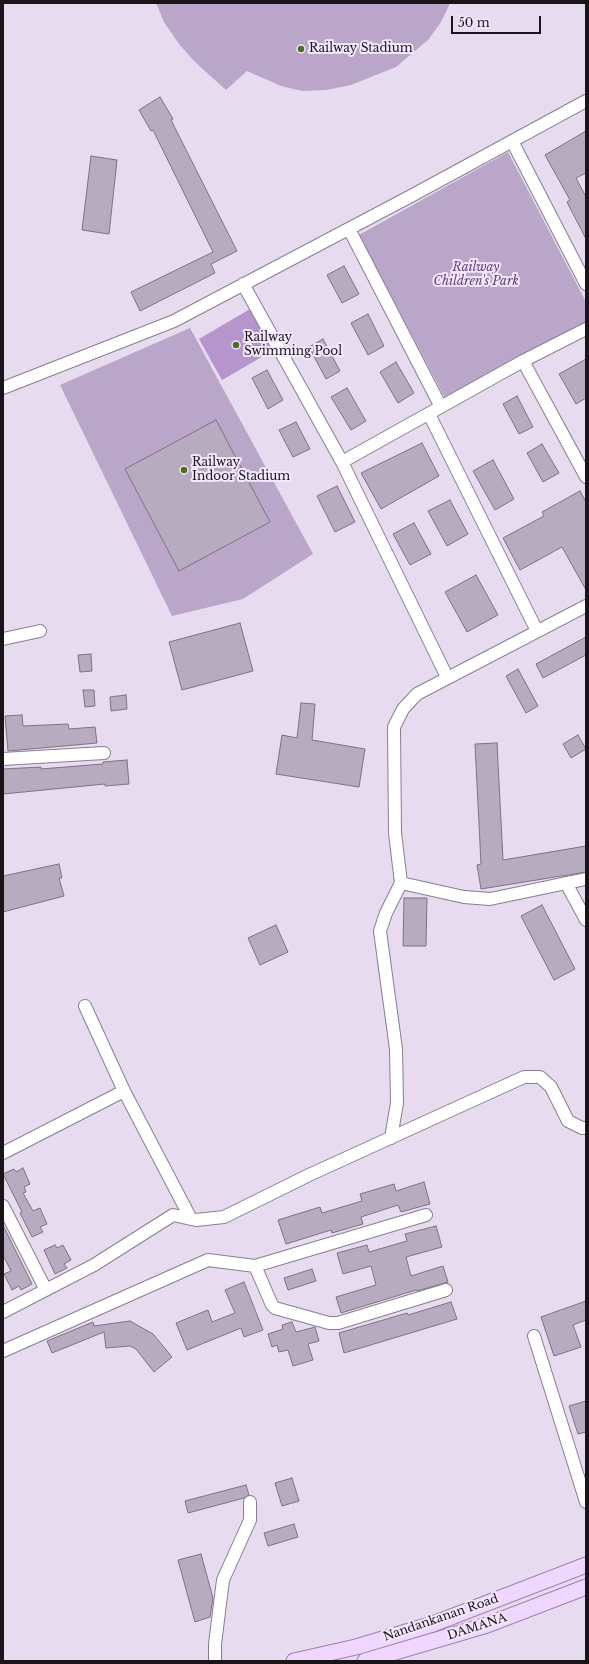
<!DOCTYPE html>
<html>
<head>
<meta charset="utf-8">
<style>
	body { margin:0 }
	#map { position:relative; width:589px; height:1664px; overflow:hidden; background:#e7dbef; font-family:"Libre Baskerville",serif }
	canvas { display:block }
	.frame { position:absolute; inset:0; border:4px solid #18141a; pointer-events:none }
	.scale { position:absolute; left:451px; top:16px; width:90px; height:18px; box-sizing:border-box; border:2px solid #18141a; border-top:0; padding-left:5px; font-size:12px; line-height:14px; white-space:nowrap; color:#18141a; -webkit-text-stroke:3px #f4e8fd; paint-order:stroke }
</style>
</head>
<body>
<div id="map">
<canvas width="589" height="1664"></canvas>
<div class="frame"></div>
<div class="scale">50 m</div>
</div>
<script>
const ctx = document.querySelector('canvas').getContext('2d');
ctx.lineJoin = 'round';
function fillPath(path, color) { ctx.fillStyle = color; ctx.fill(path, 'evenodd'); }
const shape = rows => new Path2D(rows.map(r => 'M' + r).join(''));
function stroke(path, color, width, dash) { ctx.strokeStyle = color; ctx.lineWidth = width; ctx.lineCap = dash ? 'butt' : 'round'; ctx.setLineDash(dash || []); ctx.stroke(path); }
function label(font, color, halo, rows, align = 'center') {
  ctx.font = font + ' "Libre Baskerville",serif'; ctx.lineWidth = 4; ctx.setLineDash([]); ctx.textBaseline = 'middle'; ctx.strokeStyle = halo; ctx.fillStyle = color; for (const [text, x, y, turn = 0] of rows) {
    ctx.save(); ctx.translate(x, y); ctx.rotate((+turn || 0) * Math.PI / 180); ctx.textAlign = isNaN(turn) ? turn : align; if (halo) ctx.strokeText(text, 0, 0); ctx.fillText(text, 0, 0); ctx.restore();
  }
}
fillPath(shape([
	[156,3,450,3,441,22,428,40,396,67,351,85,326,90,302,91,281,86,247,71,226,90,195,62,179,44,164,22],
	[508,152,586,302,586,323,445,398,359,235],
	[190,328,313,554,243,599,172,616,60,385]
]), '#baa6c9');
fillPath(shape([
	[250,309,272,351,222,380,199,339]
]), '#b695cc');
const building = shape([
	[160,97,173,119,171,120,237,251,211,264,215,273,140,311,131,292,213,252,153,130,151,131,139,110,160,97],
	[586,131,586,173,576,178,586,197,586,239,567,202,570,200,545,155,586,131],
	[91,156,117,160,109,234,82,230,91,156],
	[344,266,359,294,342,303,327,275,344,266],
	[368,314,384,346,368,355,351,323,368,314],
	[323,339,340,371,326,379,309,347,323,339],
	[586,359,586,398,576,404,559,374,586,359],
	[396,362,414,393,398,403,380,372,396,362],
	[267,370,283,400,268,409,252,378,267,370],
	[347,388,366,421,351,430,331,397,347,388],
	[517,396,533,427,519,434,503,404,517,396],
	[216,420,270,522,179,571,125,469,216,420],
	[296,422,310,449,293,457,279,430,296,422],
	[422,443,439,476,381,509,361,473,422,443],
	[542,444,559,473,543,482,527,453,542,444],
	[493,460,514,499,495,510,473,471,493,460],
	[337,486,355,522,335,532,317,496,337,486],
	[580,491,586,502,586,590,562,547,520,570,503,538,544,516,542,512,580,491],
	[450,500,468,534,447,546,428,511,450,500],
	[414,523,431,554,410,565,393,534,414,523],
	[476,575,498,615,467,632,445,592,476,575],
	[240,623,253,671,182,690,169,642,240,623],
	[586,637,586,655,543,678,536,664,586,637],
	[91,654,92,671,80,672,78,655,91,654],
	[518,669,538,706,526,713,506,676,518,669],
	[83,690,94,690,95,706,85,707,83,690],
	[126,695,127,709,111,711,110,697,126,695],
	[301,703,315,704,312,740,365,749,359,787,276,774,282,735,297,738,301,703],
	[22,715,23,726,68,724,69,729,95,727,97,743,8,751,5,716,22,715],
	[578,735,586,749,571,758,563,744,578,735],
	[497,743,503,860,586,846,586,872,481,889,477,865,481,864,475,744,497,743],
	[127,760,129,784,105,786,105,784,3,794,3,769,41,767,41,769,103,764,103,762,127,760],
	[59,864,62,878,59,878,64,896,3,912,3,876,59,864],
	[404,898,427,898,426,946,403,946,404,898],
	[542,905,575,969,554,980,521,916,542,905],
	[276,925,288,952,260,965,248,938,276,925],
	[23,1168,30,1184,24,1187,26,1192,23,1193,33,1211,40,1208,47,1224,40,1227,43,1232,32,1237,20,1213,22,1212,3,1174,14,1169,16,1172,23,1168],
	[424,1182,430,1204,401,1212,398,1205,361,1217,363,1224,332,1233,331,1230,286,1244,278,1220,320,1207,322,1213,362,1201,360,1194,394,1184,396,1191,424,1182],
	[3,1225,32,1284,21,1290,19,1286,12,1290,4,1274,11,1271,3,1255,3,1225],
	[436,1226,442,1247,406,1257,411,1276,443,1266,448,1282,417,1291,416,1290,341,1313,336,1297,376,1285,371,1266,343,1274,337,1253,367,1245,369,1252,407,1241,405,1234,436,1226],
	[55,1245,57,1248,63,1245,71,1260,64,1264,67,1268,55,1274,44,1250,55,1245],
	[312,1269,316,1281,288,1290,284,1278,312,1269],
	[244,1282,263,1330,244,1337,241,1328,187,1350,176,1323,208,1310,212,1322,235,1313,225,1290,244,1282],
	[586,1301,586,1320,573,1325,581,1347,554,1356,541,1317,586,1301],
	[451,1302,457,1319,344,1353,339,1333,407,1313,408,1315,451,1302],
	[130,1321,153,1334,172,1357,154,1372,136,1349,130,1346,106,1348,104,1332,52,1353,47,1341,93,1322,94,1326,130,1321],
	[292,1322,296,1332,315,1327,319,1341,308,1344,313,1360,293,1366,288,1350,279,1352,277,1345,272,1347,268,1334,283,1329,282,1325,292,1322],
	[586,1401,586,1432,578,1434,569,1406,586,1401],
	[292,1478,299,1501,282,1506,275,1483,292,1478],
	[246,1485,249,1495,244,1498,188,1513,185,1501,246,1485],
	[294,1524,298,1537,268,1546,264,1533,294,1524],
	[201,1554,213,1598,210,1617,195,1622,178,1560,201,1554]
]);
fillPath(building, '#b7acbf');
stroke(building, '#7d7284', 1);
const minor = shape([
	[512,141,586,284],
	[349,229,441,407],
	[243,284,342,462,447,677],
	[523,361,586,477],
	[3,388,174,321,411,196,586,101],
	[429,414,537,631],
	[342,462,523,361,586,329],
	[3,639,40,631],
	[3,759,104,753],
	[401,883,464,897,490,899,586,879],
	[566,883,586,920],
	[85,1006,124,1091,191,1219],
	[391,1138,397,1103,396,1049,380,931,386,913,401,883,395,833,394,727,403,709,417,694,586,606],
	[3,1153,124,1091],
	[3,1206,46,1290],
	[255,1266,272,1305,275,1308,329,1323,338,1323,446,1290],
	[3,1312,94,1265,173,1215,196,1220,224,1217,309,1175,524,1077,540,1077,551,1087,568,1121,582,1128,586,1128],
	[534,1336,586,1502],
	[3,1351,208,1260,255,1266,426,1215],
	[215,1661,215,1644,223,1580,250,1520,250,1502]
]);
const major = shape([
	[294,1661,356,1647,433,1624,586,1565],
	[365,1661,487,1625,586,1587]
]);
stroke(minor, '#887e90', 14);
stroke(major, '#9d81af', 17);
stroke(minor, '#fff', 12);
stroke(major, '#efd7ff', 15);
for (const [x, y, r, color] of [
	[301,49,4,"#4b6e26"],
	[236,345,4,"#4b6e26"],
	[184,470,4,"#4b6e26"]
]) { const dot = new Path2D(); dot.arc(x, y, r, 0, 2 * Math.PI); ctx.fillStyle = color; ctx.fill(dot); stroke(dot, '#f4e8fd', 1.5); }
label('12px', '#18141a', '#f4e8fd', [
	["Railway Stadium",309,49],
	["Railway",244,338],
	["Swimming Pool",244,352],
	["Railway",192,463],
	["Indoor Stadium",192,477]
], 'left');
label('italic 12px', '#63397c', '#f4e8fd', [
	["Railway",476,268],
	["Children's Park",476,282]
]);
label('12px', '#18141a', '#f4e8fd', [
	["Nandankanan Road",441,1618,-19],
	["DAMANA",477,1627,-18]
]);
</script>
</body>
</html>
